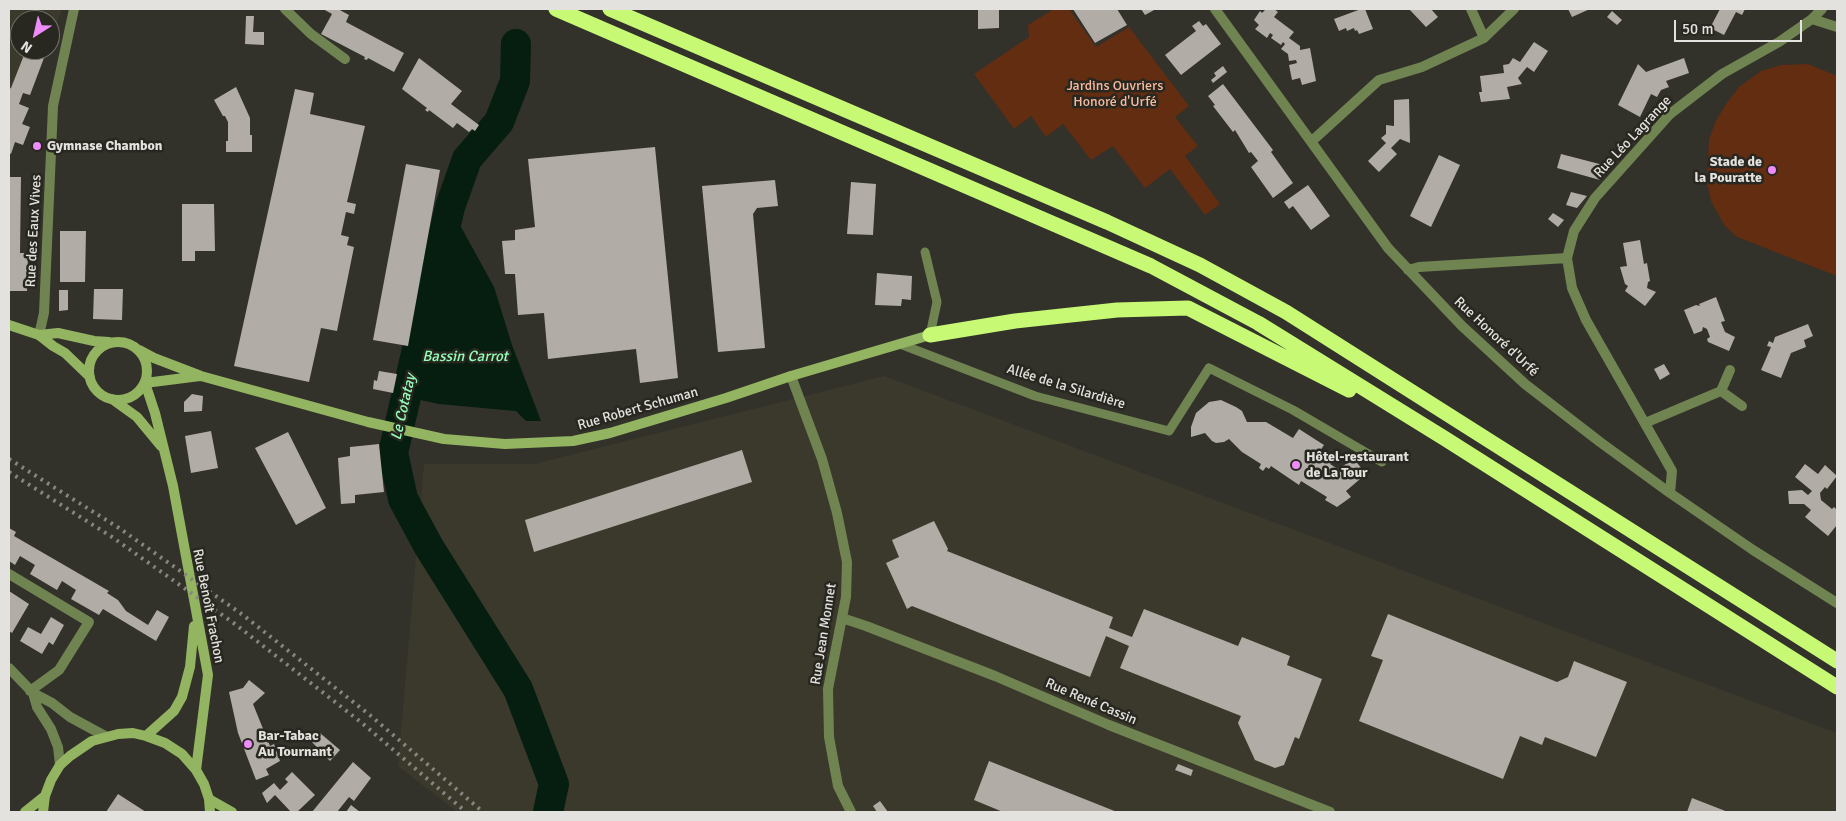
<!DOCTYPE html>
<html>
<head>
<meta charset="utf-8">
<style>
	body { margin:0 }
	#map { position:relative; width:1846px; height:821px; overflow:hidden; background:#32312a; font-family:Signika,sans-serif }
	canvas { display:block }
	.frame { position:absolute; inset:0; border:10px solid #e3e2de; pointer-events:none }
	.north { position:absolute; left:10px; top:10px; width:50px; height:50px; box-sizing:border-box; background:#282720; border:1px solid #73726c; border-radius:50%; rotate:215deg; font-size:14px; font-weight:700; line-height:20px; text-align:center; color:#e3e2de }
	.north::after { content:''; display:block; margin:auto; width:18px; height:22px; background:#ee8cf9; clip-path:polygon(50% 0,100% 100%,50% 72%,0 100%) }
	.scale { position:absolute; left:1674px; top:20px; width:128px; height:22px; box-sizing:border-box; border:2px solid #e3e2de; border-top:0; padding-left:6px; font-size:15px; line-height:18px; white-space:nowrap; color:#e3e2de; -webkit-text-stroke:4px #282720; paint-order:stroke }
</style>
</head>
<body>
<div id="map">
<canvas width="1846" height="821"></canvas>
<div class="frame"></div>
<div class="north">N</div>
<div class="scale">50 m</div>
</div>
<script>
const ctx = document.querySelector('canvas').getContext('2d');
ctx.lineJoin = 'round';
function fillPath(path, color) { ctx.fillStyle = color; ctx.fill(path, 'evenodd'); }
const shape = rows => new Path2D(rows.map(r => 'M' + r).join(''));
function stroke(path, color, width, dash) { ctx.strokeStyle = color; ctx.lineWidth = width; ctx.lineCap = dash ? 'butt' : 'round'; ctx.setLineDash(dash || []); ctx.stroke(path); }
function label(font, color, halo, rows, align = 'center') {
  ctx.font = font + ' Signika,sans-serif'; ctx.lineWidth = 5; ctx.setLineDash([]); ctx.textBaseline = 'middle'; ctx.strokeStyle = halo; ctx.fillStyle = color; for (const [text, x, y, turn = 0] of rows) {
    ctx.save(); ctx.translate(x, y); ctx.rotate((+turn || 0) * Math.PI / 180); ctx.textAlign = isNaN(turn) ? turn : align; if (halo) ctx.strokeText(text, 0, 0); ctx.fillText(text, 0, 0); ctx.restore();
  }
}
fillPath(shape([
	[9,9,62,9,50,43,50,20,20,20,20,50,47,50,30,95,23,93,19,104,29,108,23,124,30,127,23,145,15,142,11,154,9,153],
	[884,376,1837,733,1837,812,457,812,398,766,424,464,535,464]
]), '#3b392c');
fillPath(shape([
	[1054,9,1069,9,1096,47,1129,27,1189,106,1175,117,1198,146,1185,156,1220,204,1205,215,1170,169,1145,188,1113,146,1091,160,1063,124,1046,137,1031,116,1014,129,974,74,1029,37,1028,25],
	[1808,64,1837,76,1837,276,1737,237,1725,226,1718,214,1711,201,1707,183,1709,139,1716,121,1726,104,1739,87,1761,71,1781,65]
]), '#632d11');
fillPath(shape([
	[450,207,494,287,512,345,541,421,526,421,516,411,439,404,406,397]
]), '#051e0f');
stroke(shape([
	[516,44,515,81,499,122,467,159,450,207,393,453,403,499,429,547,518,689,554,784,548,812]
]), '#051e0f', 30);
fillPath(shape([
	[323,9,338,9,349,15,346,22,404,53,394,72,368,58,367,60,364,59,365,57,321,34,332,14],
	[978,9,999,9,999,28,978,29],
	[1073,9,1117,9,1127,25,1095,43],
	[1141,9,1156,9,1145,15],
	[1266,9,1274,9,1278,12,1274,17,1294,32,1289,38,1300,46,1300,50,1310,48,1316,81,1302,85,1300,78,1292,80,1289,65,1297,63,1296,60,1289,61,1288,54,1281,49,1285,44,1283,42,1281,45,1271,38,1273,35,1270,33,1267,38,1255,29,1259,25,1254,20,1260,11,1262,13],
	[1361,9,1365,9,1373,29,1359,34,1357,30,1355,31,1354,28,1347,31,1346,28,1339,31,1334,19],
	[1409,9,1431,9,1438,17,1426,27],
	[1568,9,1590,9,1572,17],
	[1720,9,1745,9,1742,15,1736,12,1724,35,1710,28],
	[1612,11,1622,20,1617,25,1607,17],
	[246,16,254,16,253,32,264,32,264,45,245,44],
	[1199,21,1203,26,1206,24,1221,44,1181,75,1165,55,1196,31,1192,26],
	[1534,42,1548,51,1534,72,1527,67,1518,78,1522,84,1507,87,1510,99,1481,102,1479,92,1482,92,1480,76,1504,73,1503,65,1509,64,1513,58,1520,62],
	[26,50,47,50,30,95,23,93,19,104,29,108,22,124,30,127,23,145,15,142,11,154,9,153,9,89,11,88],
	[419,58,462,91,451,104,479,125,475,131,472,129,469,132,457,123,453,128,429,110,428,112,425,110,427,108,402,89],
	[1684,58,1689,73,1666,81,1669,87,1661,90,1657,97,1651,94,1640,117,1618,105,1638,64,1646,72],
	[1223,66,1227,72,1213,83,1211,80,1216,76,1214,73],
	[1223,84,1273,150,1271,152,1293,183,1273,198,1251,167,1258,161,1251,152,1249,153,1235,130,1233,132,1213,106,1215,105,1208,96],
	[236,87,250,118,250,135,252,135,252,152,226,152,226,141,228,141,228,122,225,116,223,116,214,100],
	[295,89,314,93,310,114,365,126,347,202,356,204,354,214,346,212,341,235,349,237,347,245,354,247,337,331,321,328,309,382,234,366],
	[1409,99,1410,143,1400,139,1391,148,1397,154,1379,172,1368,161,1386,143,1381,138,1386,134,1386,125,1394,126,1394,100],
	[655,147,678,378,640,383,636,349,548,359,544,313,518,315,515,274,505,274,502,241,515,240,515,230,535,227,528,159],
	[1561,154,1611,167,1600,180,1557,168],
	[1439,155,1460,165,1431,227,1410,216],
	[406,164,440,170,408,346,373,340],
	[9,177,21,177,20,253,28,253,27,291,9,291],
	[775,180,778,206,757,208,753,214,765,348,718,352,702,186],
	[851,182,876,184,873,235,847,234],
	[1308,185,1330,216,1311,230,1293,206,1289,209,1284,202],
	[1571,192,1587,196,1577,208,1566,205],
	[182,204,214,204,215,251,195,251,195,261,182,261],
	[1553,213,1564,220,1558,227,1548,219],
	[60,231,86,231,85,282,60,282],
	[1640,240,1644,264,1647,263,1650,281,1648,282,1647,288,1656,292,1645,306,1625,291,1628,286,1625,284,1620,267,1627,266,1623,243],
	[877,273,912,276,911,300,902,299,901,306,875,305],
	[94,289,123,289,122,320,93,319],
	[59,290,68,290,68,310,59,311],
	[1716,297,1725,321,1721,322,1725,332,1735,337,1729,351,1708,342,1707,339,1710,337,1707,329,1703,327,1702,331,1694,334,1684,310,1696,305,1700,306,1699,304],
	[1808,324,1813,336,1804,340,1806,347,1791,353,1781,378,1761,370,1771,347,1767,346,1769,341,1773,343,1775,337],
	[1664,364,1670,374,1660,380,1654,369],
	[379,371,397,374,393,393,373,389,374,380,377,381],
	[192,394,203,396,202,411,184,412,184,402],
	[1221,400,1236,407,1242,411,1247,422,1266,422,1293,438,1299,429,1324,445,1318,454,1332,463,1330,464,1338,469,1354,459,1366,474,1346,491,1351,497,1337,507,1325,500,1327,497,1301,481,1299,485,1271,466,1269,469,1266,467,1263,471,1259,468,1261,464,1242,452,1229,439,1224,442,1216,443,1212,441,1205,433,1191,437,1191,427,1196,413,1209,402],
	[211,431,218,468,191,473,185,436],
	[288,432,326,508,296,525,255,448],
	[379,444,384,492,355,495,355,503,341,504,338,458,350,456,350,447],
	[742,450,752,482,534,552,525,520],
	[1805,464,1818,474,1825,465,1837,476,1827,489,1825,487,1820,493,1821,500,1832,509,1834,507,1837,510,1837,525,1828,536,1805,517,1811,510,1804,504,1789,504,1788,491,1802,490,1808,495,1812,491,1795,477],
	[934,521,948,549,947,551,1113,617,1109,628,1132,637,1144,609,1238,646,1242,637,1290,656,1287,665,1322,679,1299,739,1295,737,1284,765,1275,768,1255,760,1238,723,1241,716,1120,668,1129,646,1106,636,1090,677,912,606,907,609,886,563,899,557,892,540],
	[9,528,16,532,14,536,109,591,107,593,118,600,126,611,148,625,157,610,169,617,156,641,103,609,99,615,71,599,76,590,62,581,57,590,30,574,35,565,20,556,15,565,9,561],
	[9,591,29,604,12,633,9,631],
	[1388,614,1557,682,1568,677,1574,661,1627,682,1596,757,1545,737,1542,745,1520,736,1503,779,1359,721,1383,660,1371,656],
	[51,617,64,625,53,645,49,642,42,654,20,641,28,627,41,634],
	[249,680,265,693,253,704,270,746,274,744,280,761,266,769,269,775,256,780,238,733,229,692,243,688],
	[320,733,340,750,330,761,312,742],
	[989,761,1117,812,1003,812,974,800],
	[353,762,371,778,354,801,349,797,337,812,312,812],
	[1178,764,1193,770,1191,776,1175,770],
	[292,772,315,795,297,812,291,812,275,795,267,803,262,793,274,783,280,790,288,782,285,779],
	[118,794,146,812,106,812],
	[1692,798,1728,812,1687,812],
	[880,801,888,812,877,812,873,806],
	[351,805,360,812,346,812]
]), '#b1aca5');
stroke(shape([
	[925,252,937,302,930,335],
	[900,344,1035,396,1169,431,1209,368,1293,410,1382,462]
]), '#708452', 9);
stroke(shape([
	[285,9,311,34,345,59],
	[1215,9,1388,248,1462,326,1525,384,1600,442,1670,493,1753,550,1837,603],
	[1471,9,1484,38],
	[1812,19,1837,27],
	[1312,141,1379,80,1422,67,1484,38,1514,9],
	[1408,270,1419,267,1567,258],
	[39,335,44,313,53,106,74,9],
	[791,376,822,459,837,513,847,562,846,597,828,689,829,737,838,786,851,812],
	[1721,391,1742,406],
	[1645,423,1721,391,1730,370],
	[1670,493,1672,471,1586,320,1572,288,1567,258,1574,231,1595,198,1670,114,1722,74,1779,42,1812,19,1822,9],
	[9,574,89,622,59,670,30,691],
	[842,618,866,626,995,676,1109,725,1330,812],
	[9,668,33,693,37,707,51,729,58,747,60,765],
	[33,693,52,703,70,717,105,736]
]), '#708452', 10);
stroke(shape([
	[9,325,39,335,53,346,65,353,90,377],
	[39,335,58,333,94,341,109,342],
	'89 371a29 29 0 1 1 58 0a29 29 0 1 1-58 0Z',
	[139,350,154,358,201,376,368,422,444,439,505,444,573,441,610,433,726,398,791,376,930,335],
	[112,399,137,417,161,446],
	[146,736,174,711,182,697,190,667,194,626],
	[196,770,208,675,173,486,155,413,145,383,200,376],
	[209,799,232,812],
	[25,812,45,796],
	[43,812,45,796,51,780,60,765,70,756,92,741,118,734,133,733,146,736,165,743,182,754,196,770,204,784,209,799,210,812]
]), '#93b461', 10);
stroke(shape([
	[556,9,1151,266,1258,323,1444,438,1837,687],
	[610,9,1107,222,1200,265,1286,312,1837,661],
	[930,335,1015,321,1117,310,1188,308,1349,390]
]), '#c7f974', 15);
stroke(shape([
	[9,459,119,528,243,615,371,716,483,812],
	[9,472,112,537,235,624,362,723,466,812]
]), '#86857f', 4, [2.5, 5]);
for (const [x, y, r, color] of [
	[37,146,5,"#ee8cf9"],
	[1772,170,5,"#ee8cf9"],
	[1296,465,5,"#ee8cf9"],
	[248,744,5,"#ee8cf9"]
]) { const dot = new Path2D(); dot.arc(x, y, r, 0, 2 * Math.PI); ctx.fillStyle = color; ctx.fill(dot); stroke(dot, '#282720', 2); }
label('14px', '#f9b99d', '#282720', [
	["Jardins Ouvriers",1115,86],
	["Honoré d'Urfé",1115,102]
]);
label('14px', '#e3e2de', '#282720', [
	["Rue Léo Lagrange",1633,137,-47],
	["Rue des Eaux Vives",34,231,-87],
	["Rue Honoré d'Urfé",1496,337,43],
	["Allée de la Silardière",1066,387,17],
	["Rue Robert Schuman",638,409,-16],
	["Rue Benoît Frachon",208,606,79],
	["Rue Jean Monnet",824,634,-81],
	["Rue René Cassin",1091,702,23]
]);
label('bold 14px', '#e3e2de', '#282720', [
	["Gymnase Chambon",47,146],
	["Stade de",1762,162,"right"],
	["la Pouratte",1762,178,"right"],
	["Hôtel-restaurant",1306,457],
	["de La Tour",1306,473],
	["Bar-Tabac",258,736],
	["Au Tournant",258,752]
], 'left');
label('italic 15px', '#92feb7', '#282720', [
	["Bassin Carrot",465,357],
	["Le Cotatay",404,407,-77]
]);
</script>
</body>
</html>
